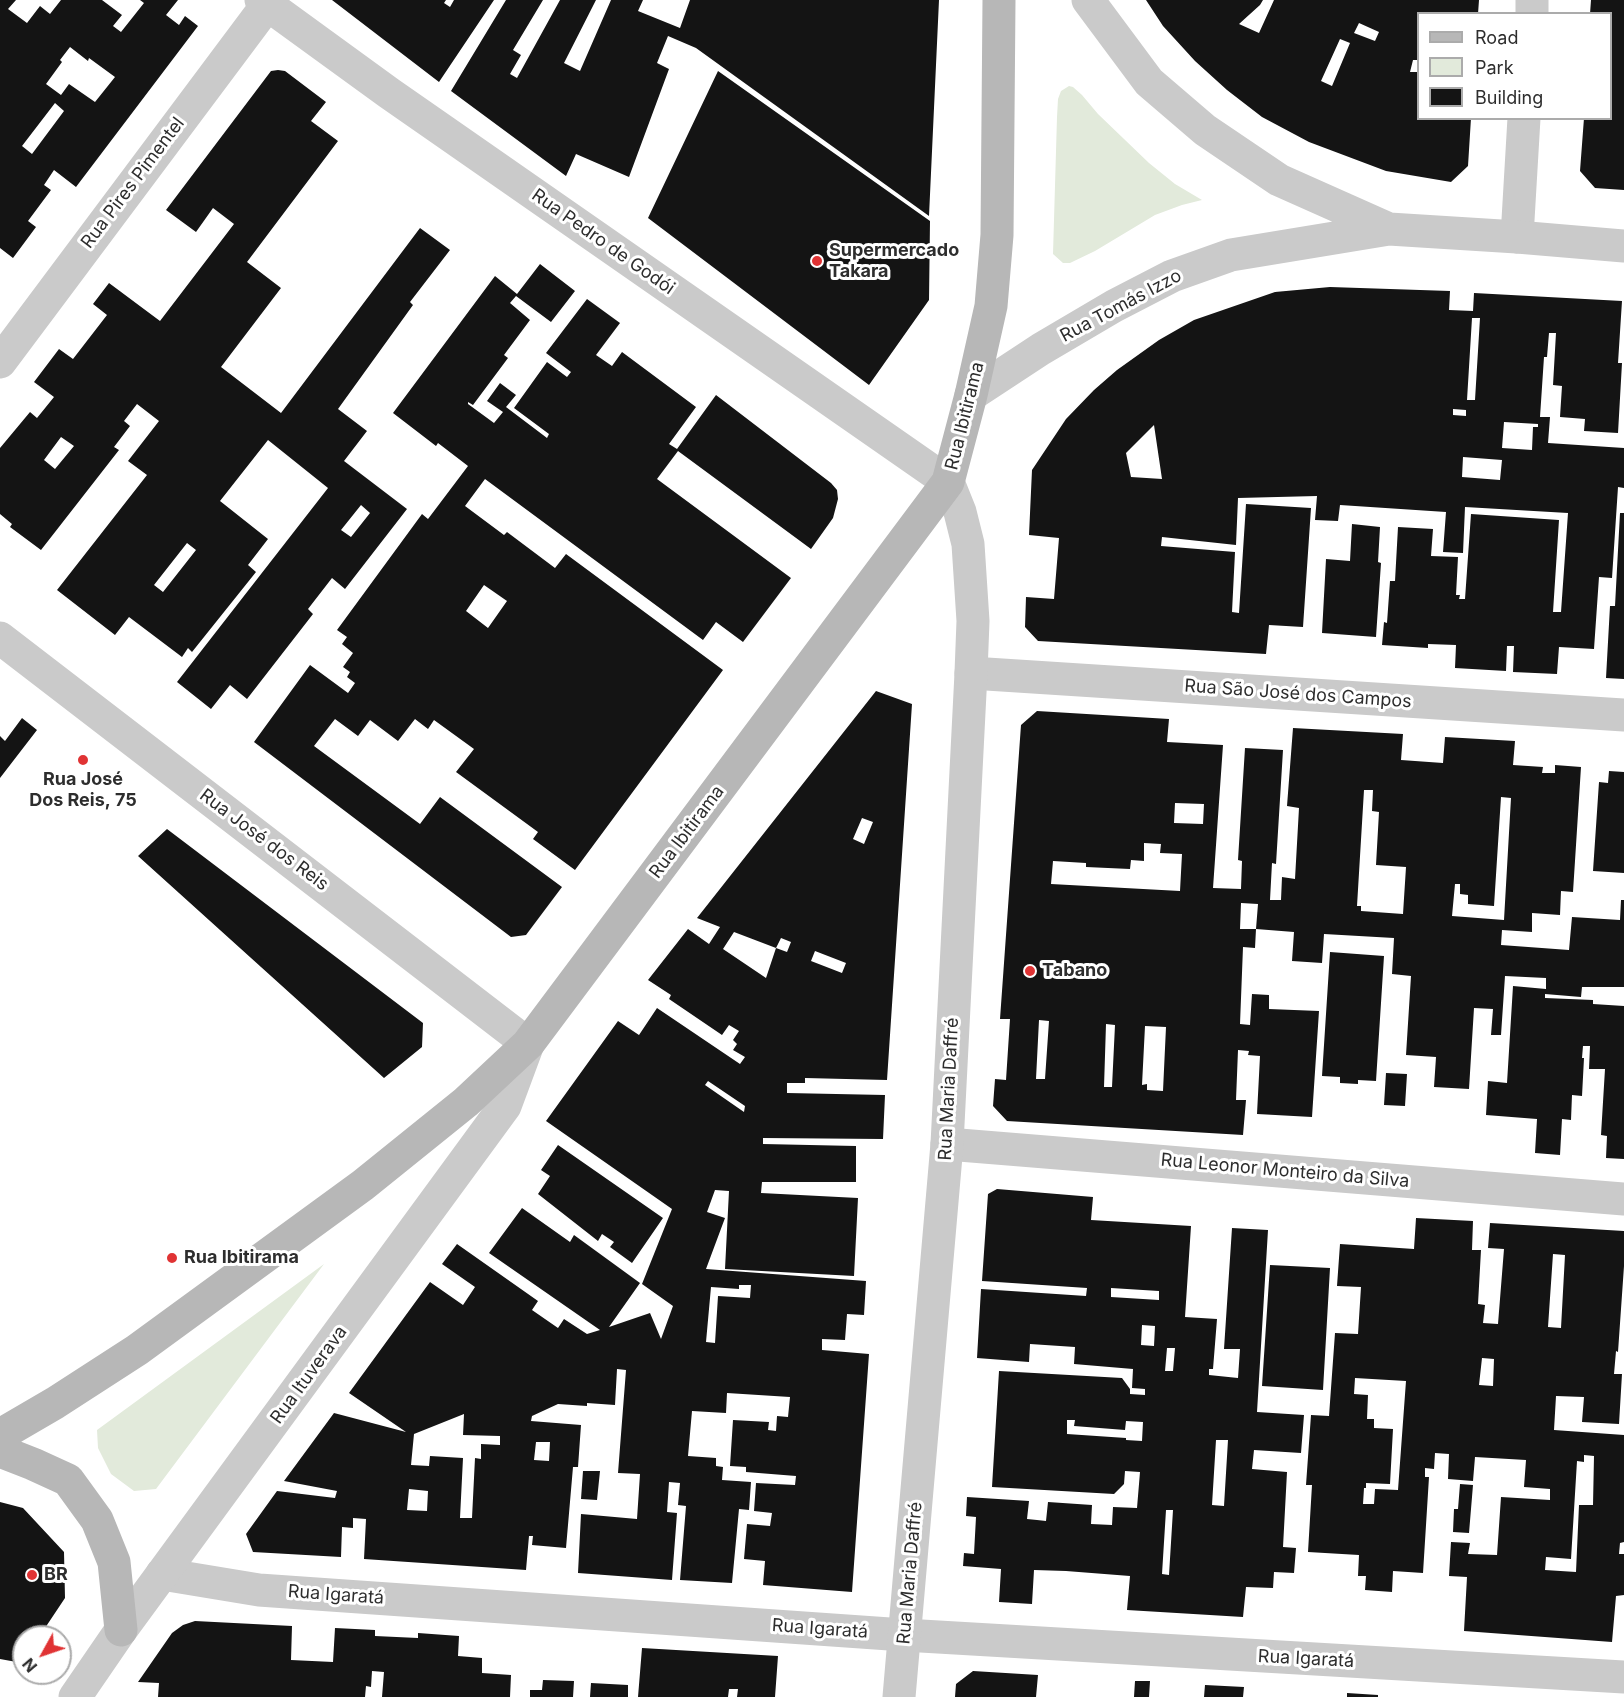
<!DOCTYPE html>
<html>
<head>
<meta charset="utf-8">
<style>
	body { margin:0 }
	#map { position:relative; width:1624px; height:1697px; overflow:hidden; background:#fff; font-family:Inter,sans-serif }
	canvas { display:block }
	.legend { position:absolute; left:1417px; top:12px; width:195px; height:108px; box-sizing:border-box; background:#fff; border:2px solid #ababab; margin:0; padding:8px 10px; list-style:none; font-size:18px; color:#2d2d2d }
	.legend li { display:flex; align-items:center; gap:12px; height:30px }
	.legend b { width:30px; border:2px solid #ababab }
	.north { position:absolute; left:12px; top:1625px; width:60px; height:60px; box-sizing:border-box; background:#fff; border:2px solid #ababab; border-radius:50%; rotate:230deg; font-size:16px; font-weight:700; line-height:24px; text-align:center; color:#2d2d2d }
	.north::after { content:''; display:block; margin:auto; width:21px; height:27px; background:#e03334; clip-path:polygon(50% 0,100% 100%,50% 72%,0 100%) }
</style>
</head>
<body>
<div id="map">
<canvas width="1624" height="1697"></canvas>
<ul class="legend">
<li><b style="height:8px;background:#b7b7b7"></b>Road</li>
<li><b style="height:16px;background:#e2eadb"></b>Park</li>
<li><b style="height:16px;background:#141414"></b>Building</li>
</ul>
<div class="north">N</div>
</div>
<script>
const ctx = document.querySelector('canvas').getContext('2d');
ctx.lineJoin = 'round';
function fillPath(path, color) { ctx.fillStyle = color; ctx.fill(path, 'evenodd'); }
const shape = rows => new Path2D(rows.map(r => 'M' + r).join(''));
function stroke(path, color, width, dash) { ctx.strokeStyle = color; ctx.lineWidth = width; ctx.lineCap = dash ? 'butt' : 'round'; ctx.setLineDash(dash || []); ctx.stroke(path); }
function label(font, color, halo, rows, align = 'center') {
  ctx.font = font + ' Inter,sans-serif'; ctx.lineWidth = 6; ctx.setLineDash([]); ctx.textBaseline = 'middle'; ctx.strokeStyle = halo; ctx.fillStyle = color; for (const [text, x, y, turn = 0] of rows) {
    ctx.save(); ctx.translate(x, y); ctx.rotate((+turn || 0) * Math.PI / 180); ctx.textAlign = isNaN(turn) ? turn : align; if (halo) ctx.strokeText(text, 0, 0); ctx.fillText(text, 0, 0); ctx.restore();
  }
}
fillPath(shape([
	[1069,86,1073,87,1082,95,1098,114,1149,163,1175,184,1202,200,1182,205,1155,215,1095,251,1070,263,1063,263,1053,254,1057,117,1058,99,1061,91],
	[324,1264,156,1489,134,1491,111,1474,98,1448,97,1430]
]), '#e2eadb');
fillPath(shape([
	[0,0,16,0,8,9,27,23,40,6,50,14,61,0,102,0,122,15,113,26,121,32,144,3,140,0,178,0,166,15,179,25,185,16,198,26,76,187,54,170,44,185,51,190,28,221,36,227,13,258,0,248],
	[70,47,88,61,89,58,115,77,95,102,69,84,61,95,46,84,62,62,60,60],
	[55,103,64,111,32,154,22,146],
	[332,0,446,0,444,3,450,7,454,0,494,0,439,82],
	[506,0,543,0,513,50,521,55,510,74,517,78,560,0,596,0,564,63,580,71,611,0,643,0,638,11,680,28,690,0,939,0,929,216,696,48,668,36,657,63,669,69,629,177,576,154,566,176,451,91],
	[1146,0,1263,0,1260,5,1239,24,1259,33,1274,0,1479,0,1478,14,1418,14,1417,43,1418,43,1418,60,1413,60,1410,72,1418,72,1418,118,1471,118,1468,166,1451,182,1386,171,1309,142,1262,117,1227,90,1195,61,1163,26],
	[1359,23,1379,32,1375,41,1354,33],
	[1340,39,1350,43,1332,86,1321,81],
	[1591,0,1624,0,1624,190,1595,188,1580,171,1584,118,1611,118,1611,14,1590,14],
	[278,70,285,71,326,102,311,121,338,141,247,262,281,288,221,367,281,413,420,228,450,250,410,302,413,305,338,409,367,431,344,461,407,509,345,589,332,578,308,609,313,614,247,699,230,685,211,709,177,682,328,488,268,440,220,501,268,539,248,565,256,572,192,652,188,648,182,657,129,617,115,635,57,590,147,475,128,461,159,421,137,404,124,421,130,426,114,447,119,450,41,550,10,527,12,524,0,514,0,448,30,412,37,418,54,397,34,382,59,349,73,359,107,315,93,304,109,283,160,321,234,224,213,208,196,232,166,210,271,71],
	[61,437,74,446,55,469,44,460],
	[361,505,370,513,351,537,341,530],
	[187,543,196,550,163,592,154,585],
	[718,71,930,221,929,300,869,385,648,218],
	[540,264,575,291,551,322,516,296,510,303,530,320,504,355,508,358,473,405,468,402,468,404,494,423,503,412,487,401,500,383,516,395,506,407,547,438,549,434,514,408,547,362,567,377,571,372,546,353,587,299,620,323,596,355,612,366,622,352,696,407,669,444,677,449,716,395,831,483,837,490,838,499,833,518,811,549,678,451,657,479,791,578,743,642,716,622,703,640,485,479,465,506,504,535,507,532,555,568,566,554,723,670,575,870,533,839,538,832,456,772,474,749,434,720,428,729,415,719,398,741,370,720,358,736,335,719,314,746,420,824,440,797,562,887,526,935,511,937,254,742,310,665,348,693,355,683,347,677,350,672,343,667,353,653,342,644,347,637,337,630,422,514,428,519,468,466,438,443,436,446,393,413,495,276,517,294],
	[484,585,507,601,488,628,466,611],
	[1330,287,1450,291,1449,310,1473,311,1474,293,1622,301,1618,363,1622,363,1618,433,1584,431,1585,419,1560,417,1562,386,1553,385,1556,333,1549,333,1547,357,1544,357,1540,417,1550,417,1548,443,1624,448,1624,488,1618,487,1612,578,1599,577,1594,649,1559,647,1557,674,1513,672,1514,646,1507,646,1506,671,1455,668,1456,645,1428,644,1428,648,1382,645,1384,622,1387,623,1390,581,1395,581,1398,527,1433,529,1431,556,1458,557,1456,595,1460,595,1459,599,1465,599,1471,514,1559,520,1553,612,1561,612,1568,513,1465,507,1463,553,1443,552,1446,512,1340,505,1338,521,1315,520,1317,496,1238,498,1236,545,1162,537,1161,546,1235,552,1232,612,1239,613,1246,504,1311,508,1303,627,1269,625,1266,654,1038,641,1025,627,1026,597,1054,599,1059,538,1029,535,1032,470,1066,419,1094,390,1117,370,1159,340,1194,320,1275,292],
	[1472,318,1480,318,1475,400,1467,400],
	[1453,409,1466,410,1466,416,1453,415],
	[1504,422,1538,424,1538,427,1533,427,1532,450,1502,448],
	[1154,425,1162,479,1131,477,1126,453],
	[1463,457,1502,460,1500,480,1462,477],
	[1620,513,1624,513,1624,679,1606,678,1610,606,1615,606],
	[1352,524,1380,527,1378,562,1381,563,1376,637,1322,633,1326,559,1350,561],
	[876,691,912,704,887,1080,805,1078,805,1083,787,1083,787,1093,885,1095,883,1139,763,1138,763,1144,856,1146,856,1182,762,1182,761,1193,858,1198,854,1276,725,1269,729,1191,715,1190,707,1212,725,1218,706,1269,866,1281,864,1315,847,1314,845,1340,822,1339,822,1350,869,1354,852,1592,763,1585,765,1561,744,1559,747,1524,770,1526,772,1513,754,1511,756,1483,795,1485,796,1476,746,1472,746,1467,730,1466,733,1420,769,1422,768,1430,776,1431,777,1416,788,1417,790,1397,727,1393,726,1413,692,1411,688,1456,716,1458,716,1466,723,1467,722,1480,751,1482,749,1510,739,1509,732,1583,680,1580,686,1506,678,1505,680,1483,669,1482,667,1512,677,1513,672,1580,578,1573,581,1514,637,1519,640,1474,618,1473,626,1370,617,1369,615,1405,587,1403,587,1406,558,1404,532,1416,531,1421,581,1425,578,1467,573,1467,566,1548,532,1545,533,1536,529,1536,526,1570,364,1559,366,1519,353,1518,353,1528,342,1527,341,1557,253,1552,246,1534,277,1491,335,1498,337,1491,284,1481,334,1413,406,1432,349,1393,430,1282,463,1305,475,1287,442,1264,457,1244,538,1301,532,1310,558,1328,564,1319,587,1334,600,1330,489,1253,522,1208,570,1242,574,1235,640,1283,609,1327,650,1313,661,1339,673,1306,642,1284,672,1209,546,1121,618,1021,639,1035,657,1008,740,1064,745,1057,733,1050,737,1044,733,1040,739,1031,729,1025,722,1035,669,999,671,995,648,980,688,929,709,944,720,927,697,918],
	[862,818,873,822,864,844,853,839],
	[734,932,776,948,781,938,791,942,787,952,776,948,766,978,723,949],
	[815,951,846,963,842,973,811,961],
	[708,1081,745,1106,744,1112,705,1085],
	[739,1285,751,1285,750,1298,718,1296,715,1343,706,1342,711,1287,739,1289],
	[464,1414,463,1435,500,1436,500,1445,481,1444,481,1459,475,1458,472,1518,460,1518,463,1458,430,1456,429,1466,411,1465,414,1434],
	[536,1442,550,1442,549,1461,534,1460],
	[409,1489,428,1491,427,1511,407,1510],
	[1037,711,1169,719,1167,742,1223,745,1213,888,1241,889,1242,861,1238,860,1245,748,1283,750,1276,864,1272,863,1270,900,1281,900,1282,877,1295,879,1299,808,1287,806,1293,728,1403,734,1401,760,1443,763,1445,737,1515,741,1513,765,1543,767,1542,773,1555,773,1555,765,1581,767,1573,892,1561,891,1560,915,1532,913,1532,932,1502,930,1501,945,1569,950,1572,917,1620,920,1621,900,1624,900,1624,987,1582,987,1581,997,1545,994,1545,998,1593,1000,1593,1004,1624,1006,1624,1159,1606,1158,1607,1136,1601,1135,1605,1069,1589,1069,1590,1046,1583,1046,1582,1058,1584,1058,1582,1096,1572,1095,1571,1120,1562,1119,1560,1155,1535,1153,1537,1119,1486,1115,1488,1081,1507,1083,1513,986,1546,989,1546,978,1505,976,1501,1035,1491,1035,1493,1009,1474,1008,1469,1089,1434,1087,1436,1057,1406,1055,1411,976,1392,974,1394,938,1324,934,1322,963,1292,961,1294,932,1256,929,1258,904,1241,903,1240,929,1256,929,1255,948,1243,947,1240,1024,1250,1025,1252,994,1269,995,1269,1009,1319,1011,1312,1117,1257,1114,1260,1056,1248,1055,1249,1051,1238,1050,1236,1100,1246,1100,1243,1135,1007,1121,993,1106,995,1079,1006,1080,1010,1019,1000,1019,1021,725],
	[1364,790,1373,790,1372,811,1379,812,1376,865,1406,867,1403,914,1361,911,1361,906,1357,906],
	[1501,797,1511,798,1504,920,1452,916,1455,884,1460,884,1460,894,1468,895,1468,904,1494,906],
	[1175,803,1204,804,1203,824,1174,823],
	[1144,843,1161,844,1160,853,1182,854,1180,891,1051,884,1053,861,1086,863,1086,867,1130,869,1131,860,1144,861],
	[1039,1020,1049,1021,1045,1079,1036,1079],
	[1106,1024,1115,1025,1112,1087,1104,1087],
	[1145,1026,1166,1027,1163,1091,1147,1090,1147,1084,1142,1085],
	[22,718,37,730,0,778,0,736,5,741],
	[1609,771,1624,772,1624,873,1593,871,1599,782,1608,783],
	[167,829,423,1023,422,1047,384,1078,138,856],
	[1330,952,1384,956,1376,1081,1358,1080,1358,1084,1340,1083,1340,1077,1322,1076],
	[1386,1073,1407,1074,1405,1106,1384,1105],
	[558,1145,663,1218,632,1263,610,1247,614,1242,602,1234,598,1241,538,1194,550,1176,541,1170],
	[997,1189,1093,1197,1091,1220,1191,1226,1185,1317,1217,1319,1213,1369,1209,1369,1209,1375,1238,1378,1240,1349,1224,1349,1232,1228,1268,1230,1257,1412,1304,1415,1301,1453,1254,1450,1252,1469,1287,1472,1283,1547,1296,1548,1294,1573,1274,1572,1273,1588,1246,1587,1243,1617,1127,1610,1130,1576,1066,1571,1034,1570,1032,1604,999,1602,1001,1569,963,1566,964,1553,974,1554,976,1517,966,1516,967,1497,1029,1501,1027,1519,1037,1520,1046,1521,1048,1502,1092,1505,1091,1524,1112,1525,1113,1507,1137,1508,1140,1472,1125,1471,1124,1484,1114,1494,992,1487,999,1371,1122,1378,1130,1389,1130,1394,1145,1395,1145,1389,1132,1388,1133,1369,1074,1364,1075,1347,1030,1344,1029,1362,977,1358,981,1289,1086,1296,1087,1288,982,1281,988,1194],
	[1111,1288,1159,1291,1159,1300,1111,1297],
	[1142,1325,1155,1326,1154,1346,1141,1345],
	[1167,1348,1175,1348,1173,1371,1165,1371],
	[1067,1420,1075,1420,1074,1426,1125,1430,1126,1421,1143,1422,1142,1441,1126,1440,1126,1438,1067,1434],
	[1216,1440,1228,1440,1224,1506,1212,1505],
	[1166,1510,1173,1510,1169,1575,1162,1574],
	[1416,1218,1473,1221,1472,1250,1481,1250,1478,1304,1485,1305,1483,1323,1498,1324,1504,1249,1488,1248,1490,1223,1624,1231,1624,1266,1618,1352,1616,1351,1614,1374,1622,1374,1619,1424,1582,1422,1584,1397,1556,1396,1554,1430,1624,1435,1624,1542,1620,1543,1619,1554,1624,1554,1624,1595,1616,1596,1612,1642,1464,1631,1467,1577,1449,1576,1451,1542,1470,1543,1468,1554,1497,1555,1501,1497,1550,1500,1550,1489,1524,1487,1526,1460,1475,1457,1473,1481,1448,1479,1449,1454,1435,1453,1434,1469,1425,1468,1425,1477,1429,1477,1423,1573,1393,1571,1392,1592,1365,1590,1366,1576,1358,1576,1359,1555,1308,1552,1312,1485,1306,1485,1311,1415,1329,1416,1335,1333,1358,1334,1361,1287,1337,1286,1340,1244,1414,1249],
	[1553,1254,1565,1255,1561,1328,1548,1327],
	[1482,1358,1494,1359,1493,1386,1479,1385],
	[1355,1378,1406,1381,1398,1490,1375,1489,1374,1504,1363,1504,1364,1488,1366,1488,1366,1483,1390,1484,1393,1429,1374,1428,1374,1419,1367,1419,1368,1395,1354,1394],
	[1584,1455,1594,1456,1593,1505,1579,1505,1576,1572,1545,1570,1546,1557,1571,1559,1577,1461,1584,1462],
	[1270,1265,1330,1268,1323,1390,1262,1386],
	[583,1471,600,1471,597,1500,581,1499],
	[1460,1484,1473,1485,1469,1533,1453,1532,1454,1509,1458,1509],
	[0,1502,23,1508,64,1552,65,1598,39,1637,24,1637,24,1660,22,1663,0,1659],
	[195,1621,292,1626,291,1660,333,1662,335,1628,375,1630,375,1636,418,1638,418,1633,459,1636,458,1656,482,1658,482,1673,511,1675,510,1697,382,1697,384,1672,372,1671,371,1687,366,1686,365,1697,158,1697,159,1683,138,1682,172,1633,183,1625],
	[642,1648,778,1656,775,1697,737,1697,738,1689,729,1689,728,1697,638,1697],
	[973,1671,1038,1675,1036,1697,955,1697,956,1684],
	[543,1680,574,1681,573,1697,530,1697,530,1690,542,1690],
	[1135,1681,1150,1681,1149,1697,1134,1697],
	[591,1683,628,1685,628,1697,590,1697],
	[1205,1685,1244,1687,1243,1697,1204,1697],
	[1347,1693,1378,1695,1378,1697,1347,1697]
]), '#141414');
stroke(shape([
	[261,0,389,93,948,482],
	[1532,14,1532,0],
	[1517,237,1524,118],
	[0,362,267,5],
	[0,638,528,1044],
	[971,673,1624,715],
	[947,1144,1624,1199],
	[162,1574,259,1590,904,1635,1624,1677]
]), '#cacaca', 33);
stroke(shape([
	[1088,0,1149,82,1205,130,1279,180,1389,229],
	[971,395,1041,349,1114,306,1172,276,1231,255,1389,229,1517,237,1624,246],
	[75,1697,121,1630,505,1106,528,1044],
	[899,1697,947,1144,971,673,973,621,968,544,960,512,948,482]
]), '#cacaca', 33);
stroke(shape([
	[0,1435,55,1403,137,1350,363,1185,466,1102,528,1044,948,482,971,395,991,306,997,235,999,0],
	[0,1451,33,1464,68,1480,97,1520,114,1562,121,1630]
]), '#b7b7b7', 33);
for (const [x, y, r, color] of [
	[817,261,6,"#e03334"],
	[83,760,6,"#e03334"],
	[1030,971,6,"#e03334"],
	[172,1258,6,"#e03334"],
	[32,1575,6,"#e03334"]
]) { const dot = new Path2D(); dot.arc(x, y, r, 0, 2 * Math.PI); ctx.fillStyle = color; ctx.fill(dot); stroke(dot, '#fff', 2); }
label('18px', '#2d2d2d', '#fff', [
	["Rua Pires Pimentel",133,183,-53],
	["Rua Pedro de Godói",603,242,35],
	["Rua Tomás Izzo",1121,306,-28],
	["Rua Ibitirama",965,416,-76],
	["Rua São José dos Campos",1298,694,4],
	["Rua Ibitirama",687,832,-53],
	["Rua José dos Reis",264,840,37],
	["Rua Maria Daffré",949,1089,-87],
	["Rua Leonor Monteiro da Silva",1285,1171,5],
	["Rua Ituverava",309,1375,-54],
	["Rua Maria Daffré",910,1573,-85],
	["Rua Igaratá",336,1595,4],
	["Rua Igaratá",820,1629,4],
	["Rua Igaratá",1306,1659,3]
]);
label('bold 18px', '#2d2d2d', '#fff', [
	["Supermercado",829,251],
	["Takara",829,272],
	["Rua José",83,780,"center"],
	["Dos Reis, 75",83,801,"center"],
	["Tabano",1042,971],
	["Rua Ibitirama",184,1258],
	["BR",44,1575]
], 'left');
</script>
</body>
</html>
